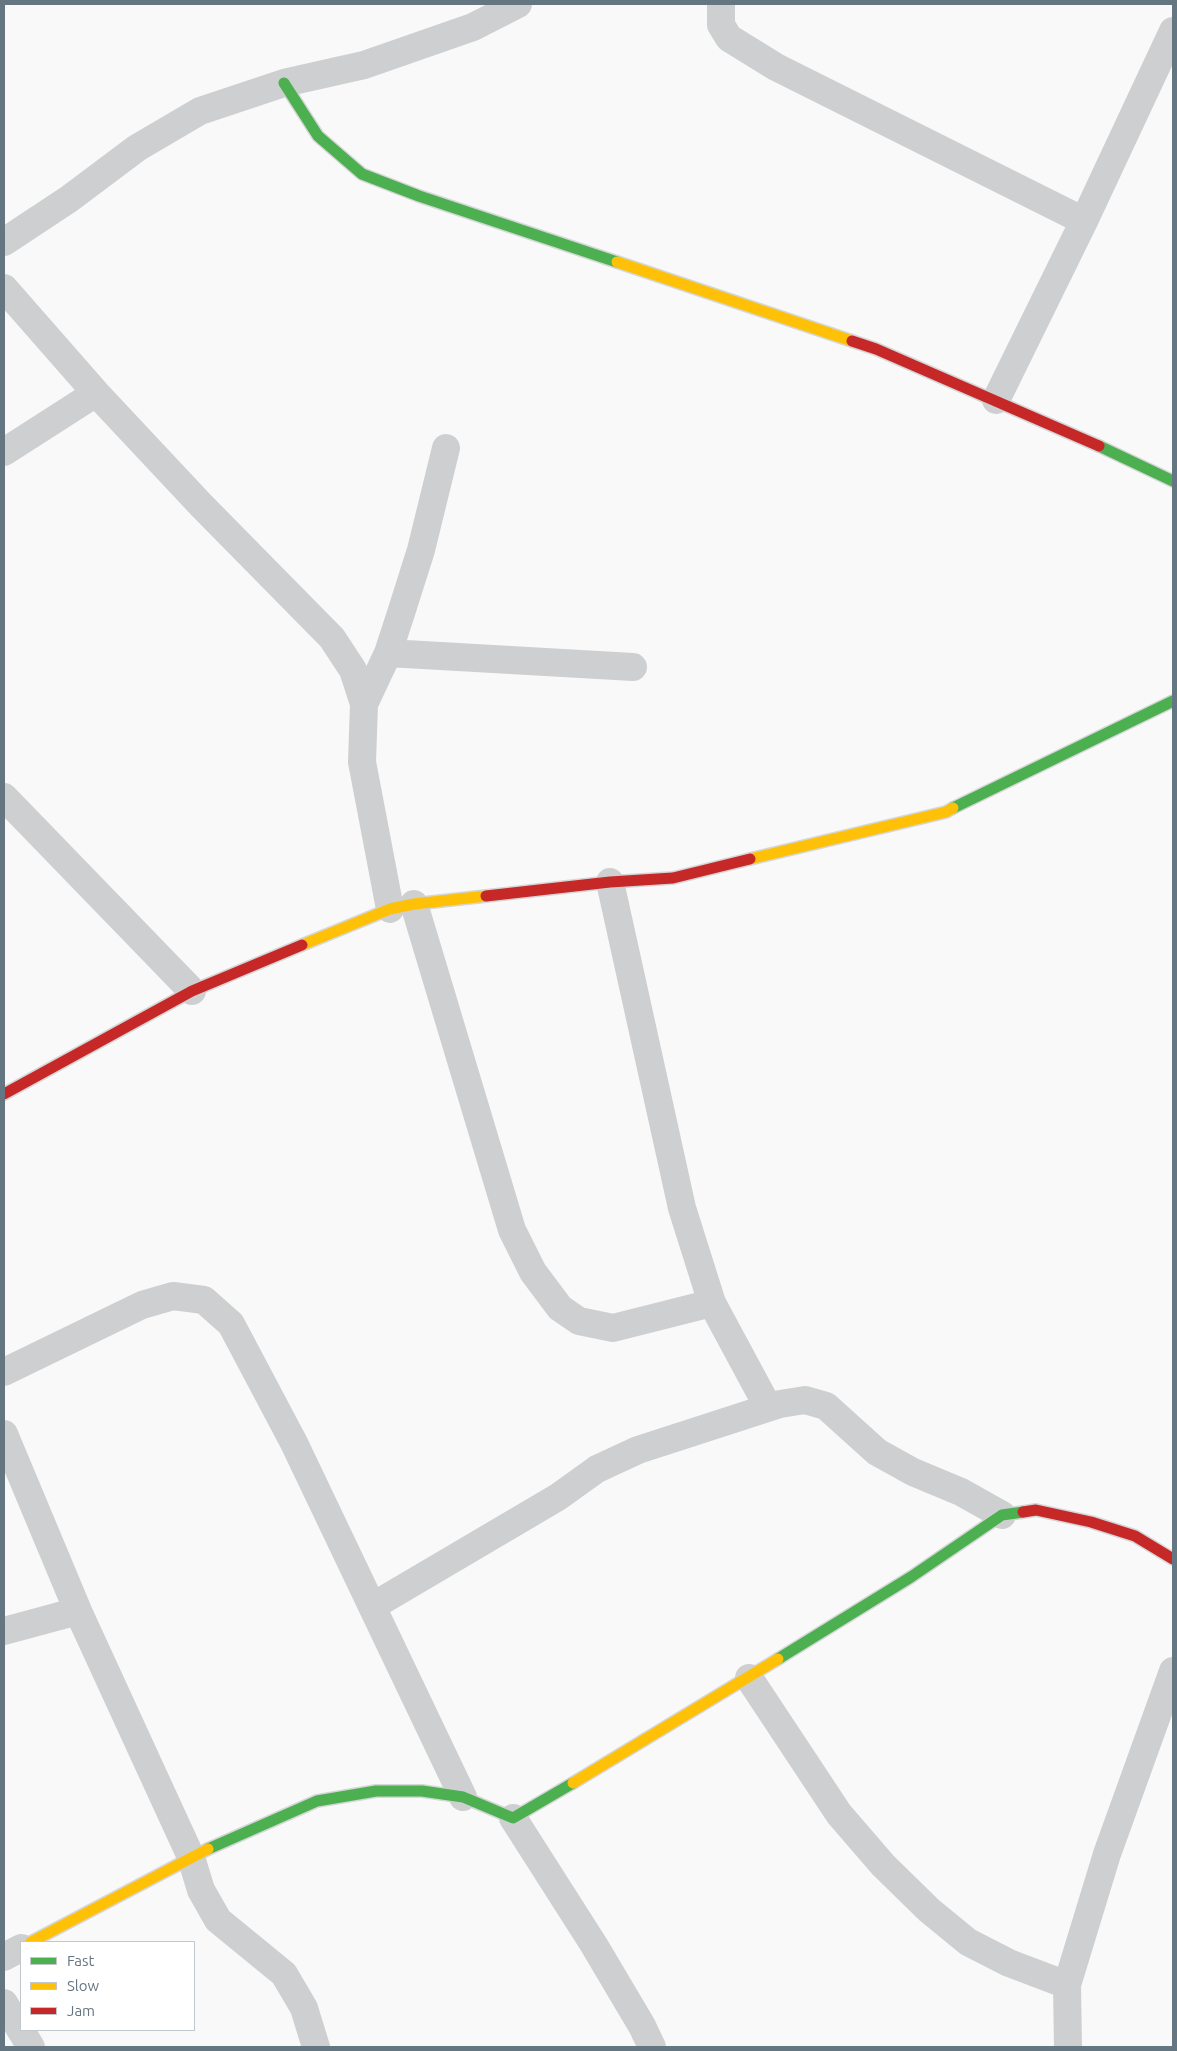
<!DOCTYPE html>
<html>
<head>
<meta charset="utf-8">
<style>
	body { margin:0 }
	#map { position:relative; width:1177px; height:2051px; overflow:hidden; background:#f9f9f9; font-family:Ubuntu,sans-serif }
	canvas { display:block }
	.frame { position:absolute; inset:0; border:5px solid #657683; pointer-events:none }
	.legend { position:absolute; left:20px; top:1941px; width:175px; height:90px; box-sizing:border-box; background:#fff; border:1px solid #c1c8cd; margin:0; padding:6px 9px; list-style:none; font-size:15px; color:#657683 }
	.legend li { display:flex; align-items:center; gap:10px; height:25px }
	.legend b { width:25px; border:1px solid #c1c8cd }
</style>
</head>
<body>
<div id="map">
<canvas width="1177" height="2051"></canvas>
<div class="frame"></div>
<ul class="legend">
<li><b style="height:6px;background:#4caf50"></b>Fast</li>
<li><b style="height:6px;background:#ffc107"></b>Slow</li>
<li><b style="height:6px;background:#c62828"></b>Jam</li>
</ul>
</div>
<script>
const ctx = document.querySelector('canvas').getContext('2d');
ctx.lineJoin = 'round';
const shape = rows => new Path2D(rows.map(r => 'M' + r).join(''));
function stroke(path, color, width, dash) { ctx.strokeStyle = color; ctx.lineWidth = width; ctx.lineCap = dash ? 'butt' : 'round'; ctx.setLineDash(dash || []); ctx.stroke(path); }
const fast = shape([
	[284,83,318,136,362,174,419,196,617,262],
	[1099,446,1173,481],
	[953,808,1173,701],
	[778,1659,911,1577,1002,1515,1023,1512],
	[208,1849,317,1801,376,1791,422,1791,463,1797,513,1818,573,1783]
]);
const slow = shape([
	[617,262,852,341],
	[750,859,946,812,953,808],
	[302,945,390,909,414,904,486,896],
	[573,1783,778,1659],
	[31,1942,208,1849]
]);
const jam = shape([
	[852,341,876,349,1099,446],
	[486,896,610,882,673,878,750,859],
	[4,1094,192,991,302,945],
	[1023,1512,1036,1510,1091,1522,1135,1536,1173,1559]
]);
stroke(fast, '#d5d6d7', 14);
stroke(slow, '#d5d6d7', 14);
stroke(jam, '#d5d6d7', 14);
stroke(shape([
	[721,4,721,25,729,38,776,67,1084,221],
	[4,242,69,199,137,148,200,111,284,83,364,65,473,27,518,4],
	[4,288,96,393,201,505,332,638,353,670,364,704,362,762,390,909],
	[996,400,1084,221,1173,31],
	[4,452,96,393],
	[388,653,633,667],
	[364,704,388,653,402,610,421,550,446,448],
	[4,797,192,991],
	[610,882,682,1208,712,1303,768,1407],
	[414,904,512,1230,533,1272,560,1308,579,1321,613,1328,712,1303],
	[4,1372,142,1305,173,1296,204,1300,231,1324,294,1443,463,1797],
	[4,1434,78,1611,191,1857,201,1890,218,1920,284,1974,304,2008,316,2047],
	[373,1606,558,1497,597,1469,638,1450,780,1404,805,1400,826,1406,877,1452,913,1472,961,1492,1002,1515],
	[4,1631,78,1611],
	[749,1678,839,1814,883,1865,929,1910,968,1942,1009,1963,1067,1985],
	[513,1818,594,1945,642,2026,652,2047],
	[4,1957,21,1948],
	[4,2003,31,2047],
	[1068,2047,1067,1985,1107,1854,1173,1671]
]), '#cecfd0', 28);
stroke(fast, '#4caf50', 11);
stroke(slow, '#ffc107', 11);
stroke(jam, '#c62828', 11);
</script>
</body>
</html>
